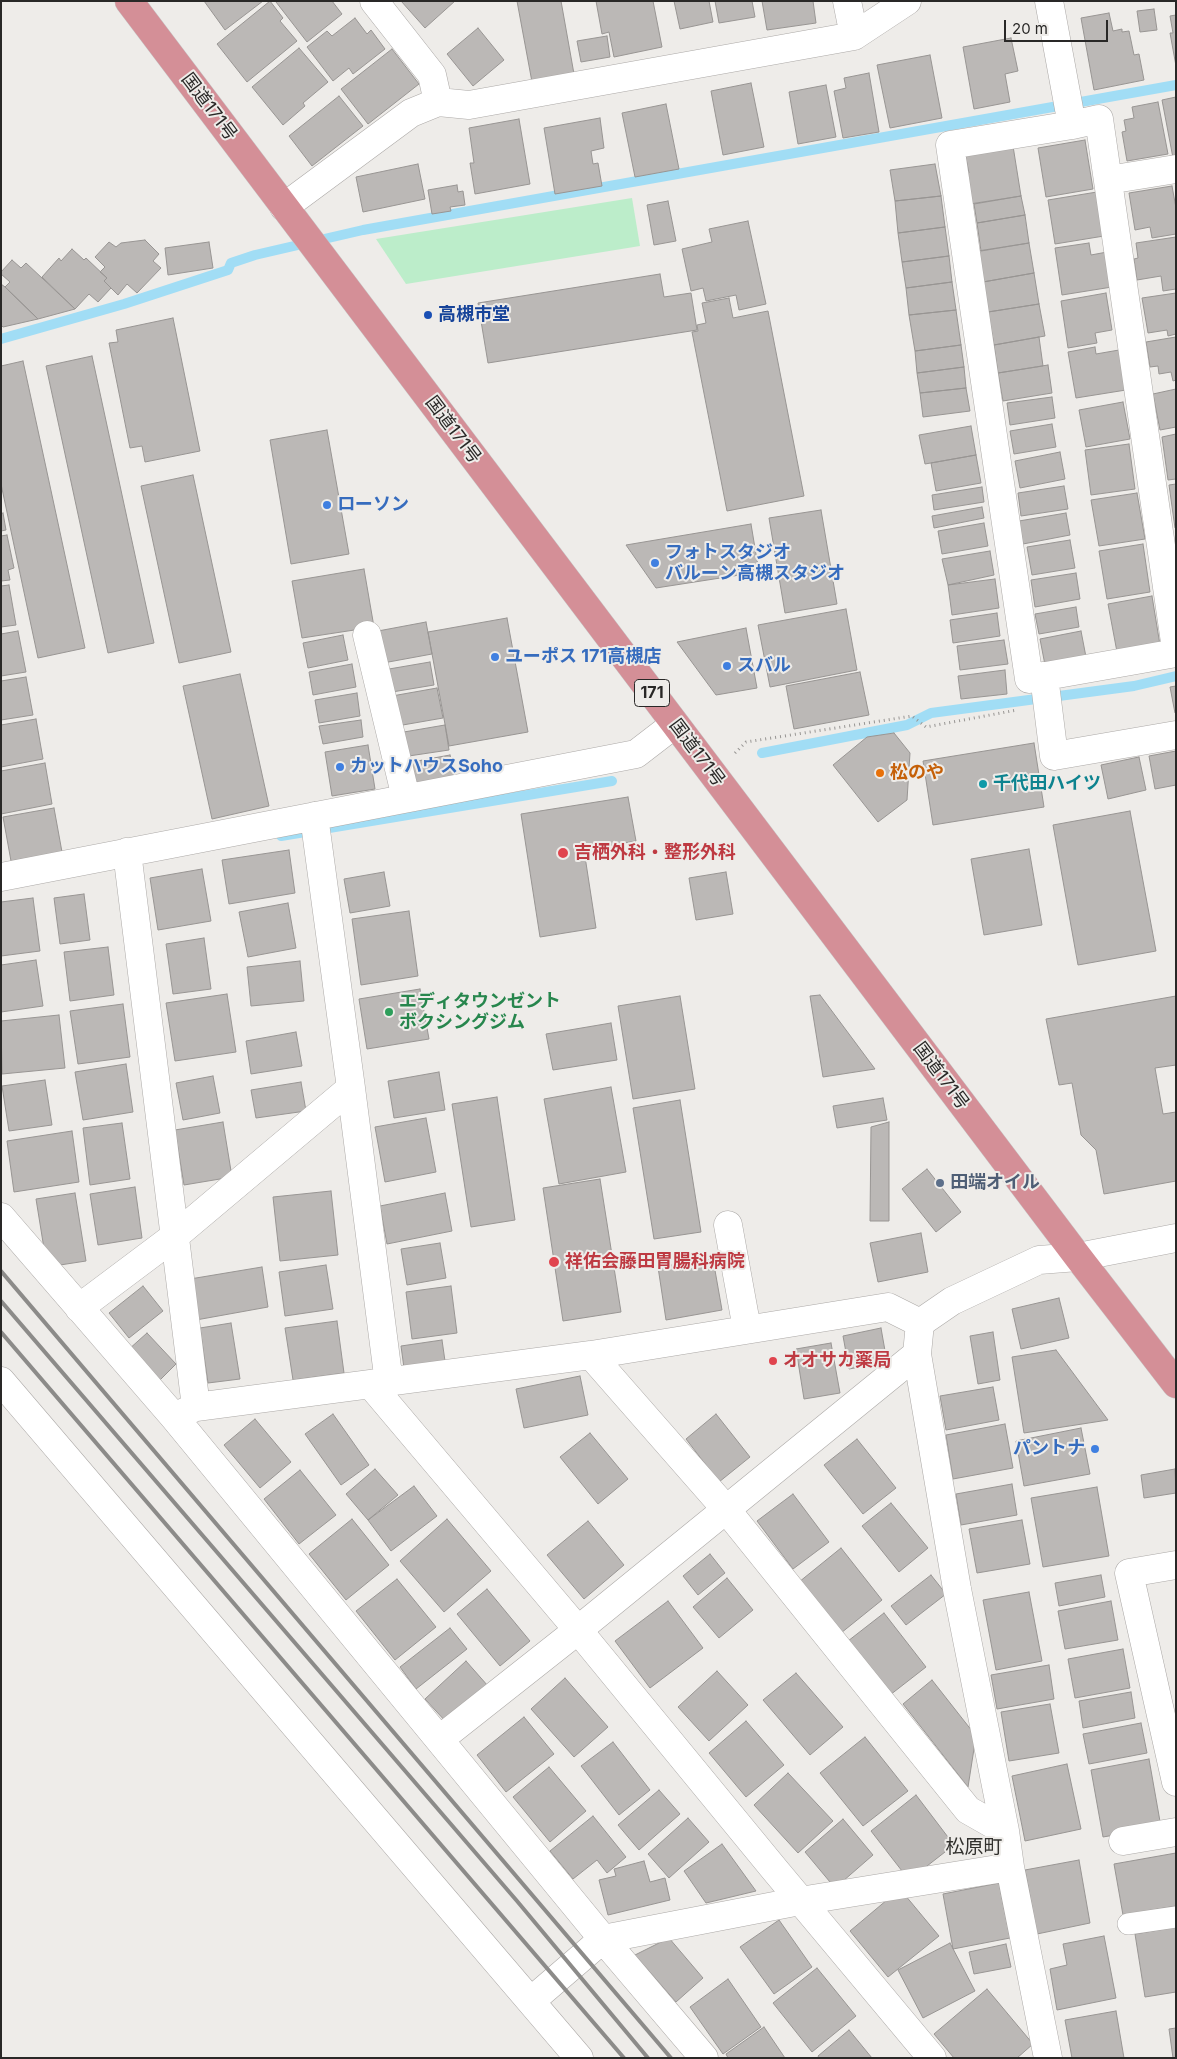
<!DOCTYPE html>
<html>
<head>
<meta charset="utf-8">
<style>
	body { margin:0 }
	#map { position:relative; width:1177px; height:2059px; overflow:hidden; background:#eeece9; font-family:Inter,sans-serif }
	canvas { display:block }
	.frame { position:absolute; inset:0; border:2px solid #292827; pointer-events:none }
	.scale { position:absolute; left:1004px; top:20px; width:104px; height:22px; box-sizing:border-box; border:2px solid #292827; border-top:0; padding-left:6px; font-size:15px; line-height:18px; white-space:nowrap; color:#292827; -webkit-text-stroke:4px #eeece9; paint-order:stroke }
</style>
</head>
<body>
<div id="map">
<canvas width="1177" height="2059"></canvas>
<div class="frame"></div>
<div class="scale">20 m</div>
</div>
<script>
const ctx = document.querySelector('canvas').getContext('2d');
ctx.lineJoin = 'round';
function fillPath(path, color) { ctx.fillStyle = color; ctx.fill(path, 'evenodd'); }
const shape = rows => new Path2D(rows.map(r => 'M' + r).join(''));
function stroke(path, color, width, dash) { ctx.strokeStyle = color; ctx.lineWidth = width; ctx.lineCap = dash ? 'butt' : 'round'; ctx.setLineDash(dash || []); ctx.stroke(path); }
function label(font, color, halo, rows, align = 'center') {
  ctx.font = font + ' Inter,"Noto Sans JP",sans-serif'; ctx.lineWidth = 4; ctx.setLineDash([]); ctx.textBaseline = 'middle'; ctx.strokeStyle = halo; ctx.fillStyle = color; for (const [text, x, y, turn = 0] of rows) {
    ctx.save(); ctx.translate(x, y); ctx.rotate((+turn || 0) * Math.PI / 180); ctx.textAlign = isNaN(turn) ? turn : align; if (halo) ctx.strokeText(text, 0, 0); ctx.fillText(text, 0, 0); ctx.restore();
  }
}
fillPath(shape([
	[632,198,640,246,406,284,376,239]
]), '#bcedca');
stroke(shape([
	[1,339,124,304,228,270,231,263,255,255,363,230,1176,85],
	[762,753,907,725,931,713,1134,686,1176,676],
	[281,836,612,781]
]), '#a1ddf5', 10);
const building = shape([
	[204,1,263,1,225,30,204,1],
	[270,1,283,18,280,21,297,41,247,82,217,44,270,1],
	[278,1,332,1,342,14,307,42,276,2,278,1],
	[401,1,455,1,425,28,401,1],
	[517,1,561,1,574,74,532,82,517,1],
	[596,1,653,1,662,47,614,57,609,32,602,34,596,1],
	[674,1,709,1,713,22,680,29,674,1],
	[715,1,752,1,755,17,719,23,715,1],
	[762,1,813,1,816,23,767,30,762,1],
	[1154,9,1157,30,1140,32,1137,11,1154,9],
	[1109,13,1113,31,1122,29,1122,32,1129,31,1134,55,1139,54,1144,80,1094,90,1081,18,1109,13],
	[1176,15,1176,66,1170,33,1173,33,1170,16,1176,15],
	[355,18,367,34,371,30,385,49,353,74,349,68,333,81,307,47,327,31,332,36,355,18],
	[478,28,504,60,473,86,447,54,478,28],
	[607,36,610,57,581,62,577,41,607,36],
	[1011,38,1018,71,1005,74,1010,102,974,109,963,47,1011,38],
	[299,48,328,82,303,103,305,106,283,125,252,87,299,48],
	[392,49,419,84,368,124,341,89,392,49],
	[930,55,942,118,890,128,877,65,930,55],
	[869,73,879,132,843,138,834,91,846,88,844,78,869,73],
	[751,83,764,147,723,155,711,91,751,83],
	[826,85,836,137,798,144,789,92,826,85],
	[339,96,363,126,312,166,289,136,339,96],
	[1176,97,1176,157,1173,158,1162,100,1176,97],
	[1158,102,1168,154,1127,161,1122,132,1126,131,1124,120,1134,118,1132,107,1158,102],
	[666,104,679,169,635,177,622,113,666,104],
	[600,118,604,148,591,151,593,164,598,163,602,186,555,194,544,128,600,118],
	[519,119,530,184,475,194,470,163,474,163,469,128,519,119],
	[1085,140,1093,189,1046,197,1038,148,1085,140],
	[1013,146,1021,196,970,204,964,174,969,173,965,154,1013,146],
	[418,164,425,199,363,212,356,177,418,164],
	[935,164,941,196,895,201,890,170,935,164],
	[457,185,458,192,463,191,465,205,450,207,451,211,432,214,428,190,457,185],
	[1172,186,1176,208,1176,234,1152,238,1150,227,1135,230,1129,193,1172,186],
	[1097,192,1104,236,1055,244,1048,200,1097,192],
	[941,196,945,227,898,233,895,201,941,196],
	[1021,196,1025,215,977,223,974,204,1021,196],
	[668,201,676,241,654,245,647,205,668,201],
	[1025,215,1029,243,981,251,977,223,1025,215],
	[748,221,766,304,739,310,736,295,706,301,703,288,691,291,682,249,712,242,709,229,748,221],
	[945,227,949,256,902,262,898,233,945,227],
	[1176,237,1176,289,1163,291,1161,276,1137,280,1134,259,1138,258,1136,243,1176,237],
	[145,240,159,254,153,261,161,268,137,293,127,284,118,295,104,281,107,278,100,272,105,267,95,257,109,242,116,247,121,243,145,240],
	[209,242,213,268,168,275,165,248,209,242],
	[1029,243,1034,273,983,282,978,251,1029,243],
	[1089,243,1091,255,1107,252,1112,287,1062,295,1055,248,1089,243],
	[72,249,84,260,86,258,107,278,104,281,111,288,98,302,89,294,75,309,42,277,59,258,61,261,72,249],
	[949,256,952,282,906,288,902,262,949,256],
	[12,260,21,268,26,263,75,309,38,319,5,287,10,282,1,274,1,272,12,260],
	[1034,273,1039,304,988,312,983,282,1034,273],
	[660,274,664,297,691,293,697,330,488,363,478,303,660,274],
	[952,282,956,310,909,315,906,288,952,282],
	[1,284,5,287,38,319,3,327,1,325,1,284],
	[1106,293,1112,330,1095,333,1097,343,1068,348,1061,301,1106,293],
	[1176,293,1176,334,1168,336,1167,330,1148,333,1142,298,1176,293],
	[729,298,733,318,768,311,804,496,727,511,692,332,698,331,697,325,706,323,702,303,729,298],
	[1039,304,1045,336,994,345,988,312,1039,304],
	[956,310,961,345,915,351,909,315,956,310],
	[173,318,200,451,145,462,142,446,130,448,109,343,118,342,116,330,173,318],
	[1039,337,1043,366,998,373,994,345,1039,337],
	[1176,337,1176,380,1173,381,1171,372,1159,374,1158,366,1150,367,1146,342,1176,337],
	[961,345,964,367,917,373,915,351,961,345],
	[1095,347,1096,354,1119,350,1126,390,1076,398,1068,352,1095,347],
	[92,356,154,643,108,653,46,366,92,356],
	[23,361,85,648,38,658,1,484,1,366,23,361],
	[1048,365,1052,393,1003,401,998,373,1048,365],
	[964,367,966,388,920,393,917,373,964,367],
	[966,388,970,411,923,417,920,393,966,388],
	[1176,389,1176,427,1160,430,1153,394,1176,389],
	[1052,397,1055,418,1010,425,1007,403,1052,397],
	[1123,402,1130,439,1086,447,1079,410,1123,402],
	[1052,424,1056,447,1014,454,1010,431,1052,424],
	[971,426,976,455,925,464,919,435,971,426],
	[327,430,349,554,291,564,270,440,327,430],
	[1176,434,1176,479,1168,480,1162,437,1176,434],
	[1129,444,1135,489,1091,495,1085,450,1129,444],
	[1060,452,1065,479,1020,488,1015,461,1060,452],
	[976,455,981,483,936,491,931,463,976,455],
	[193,475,231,652,179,663,141,486,193,475],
	[1176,484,1176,527,1175,528,1169,485,1176,484],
	[1064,486,1068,509,1021,516,1018,493,1064,486],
	[982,487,984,502,934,510,932,495,982,487],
	[1137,493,1145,539,1099,546,1091,500,1137,493],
	[982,507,984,518,934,528,932,516,982,507],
	[821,510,837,604,785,613,769,518,821,510],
	[3,513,6,530,1,531,1,514,3,513],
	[1066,513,1070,535,1023,544,1019,521,1066,513],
	[984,523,988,546,942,554,938,531,984,523],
	[751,524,759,572,656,588,626,545,751,524],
	[7,535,14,568,8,570,10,580,1,581,1,536,7,535],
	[1070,540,1075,568,1032,575,1027,547,1070,540],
	[1143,544,1150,592,1107,599,1099,551,1143,544],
	[990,551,994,575,948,585,942,559,990,551],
	[364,569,374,627,302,638,292,581,364,569],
	[1076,573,1080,599,1035,607,1031,580,1076,573],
	[995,579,999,608,952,615,948,585,995,579],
	[9,585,16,625,1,627,1,586,9,585],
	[1152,596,1160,645,1117,652,1108,604,1152,596],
	[1076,607,1079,627,1039,634,1035,614,1076,607],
	[846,609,857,670,770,687,758,625,846,609],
	[997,613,1000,636,953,643,950,620,997,613],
	[507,618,528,732,449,746,428,632,507,618],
	[426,622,432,654,383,663,378,631,426,622],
	[746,628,757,688,716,695,677,642,746,628],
	[18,631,26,672,1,676,1,634,18,631],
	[1081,631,1086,657,1045,665,1040,639,1081,631],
	[343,635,348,660,308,668,303,643,343,635],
	[1004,640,1008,664,960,670,957,646,1004,640],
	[430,662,434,685,392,692,389,669,430,662],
	[352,664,356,687,313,695,309,672,352,664],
	[1005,670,1007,694,961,699,958,676,1005,670],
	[860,672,869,715,794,729,786,686,860,672],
	[240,674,269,806,212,819,183,686,240,674],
	[26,677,33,715,1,720,1,681,26,677],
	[1176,686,1176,713,1175,713,1170,687,1176,686],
	[437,688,443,718,397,726,392,696,437,688],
	[357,693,360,716,319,723,315,700,357,693],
	[36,719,43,759,1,767,1,725,36,719],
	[361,720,363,737,323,744,319,726,361,720],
	[445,725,449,750,402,757,398,733,445,725],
	[894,733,910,753,907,800,878,822,833,765,867,737,894,733],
	[1034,743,1044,807,933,825,923,761,1034,743],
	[368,745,375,789,332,796,325,752,368,745],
	[1176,751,1176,785,1155,789,1149,756,1176,751],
	[450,755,456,782,406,791,401,764,450,755],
	[1139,757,1146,790,1108,799,1101,765,1139,757],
	[45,763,52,804,1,814,1,771,45,763],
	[628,797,636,841,584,850,596,928,540,937,521,814,628,797],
	[54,808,62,852,11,861,3,817,54,808],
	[1130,811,1156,951,1078,965,1053,825,1130,811],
	[1029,849,1042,925,984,935,971,859,1029,849],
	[289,850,295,893,229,904,222,860,289,850],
	[202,869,211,921,158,930,150,878,202,869],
	[384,872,390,906,350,913,344,879,384,872],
	[726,872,733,914,696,920,689,878,726,872],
	[84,894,90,940,60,944,54,898,84,894],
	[33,898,40,951,1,956,1,902,33,898],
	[288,903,296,948,248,957,239,912,288,903],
	[409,911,418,976,361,985,352,919,409,911],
	[204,938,211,989,173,994,166,944,204,938],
	[108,947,114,995,70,1001,64,952,108,947],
	[36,960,43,1006,1,1012,1,965,36,960],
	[300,961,304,1001,251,1006,247,967,300,961],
	[420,989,429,1039,367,1049,359,999,420,989],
	[227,994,236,1052,175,1061,166,1003,227,994],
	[820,995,875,1069,823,1077,810,996,820,995],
	[680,996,695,1089,633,1099,618,1006,680,996],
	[1176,996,1176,1065,1155,1068,1163,1114,1176,1112,1176,1181,1104,1194,1096,1150,1081,1135,1072,1083,1059,1085,1046,1019,1176,996],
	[123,1004,130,1057,78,1064,70,1011,123,1004],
	[59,1015,65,1068,2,1074,1,1021,59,1015],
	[611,1023,617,1060,553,1070,546,1034,611,1023],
	[296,1032,302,1066,251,1074,246,1041,296,1032],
	[126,1064,133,1112,83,1120,75,1072,126,1064],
	[439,1072,445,1110,394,1118,388,1081,439,1072],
	[213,1076,220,1113,183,1120,176,1083,213,1076],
	[45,1080,52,1125,9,1131,2,1086,45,1080],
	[301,1082,306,1111,256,1118,251,1090,301,1082],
	[611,1087,626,1172,559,1184,544,1099,611,1087],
	[497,1097,515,1220,471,1227,452,1104,497,1097],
	[883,1098,887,1120,837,1128,833,1106,883,1098],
	[680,1100,701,1232,654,1239,633,1108,680,1100],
	[426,1118,436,1172,385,1182,375,1127,426,1118],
	[223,1122,232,1177,184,1185,175,1130,223,1122],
	[889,1122,889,1221,870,1221,871,1127,889,1122],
	[122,1123,130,1179,90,1185,83,1128,122,1123],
	[72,1131,79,1182,14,1192,7,1141,72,1131],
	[927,1169,961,1212,936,1232,902,1189,927,1169],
	[600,1179,621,1312,563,1321,543,1188,600,1179],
	[135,1187,142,1238,98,1245,90,1194,135,1187],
	[331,1191,338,1255,280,1261,273,1197,331,1191],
	[75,1193,86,1261,47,1267,36,1199,75,1193],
	[445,1193,452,1231,387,1244,380,1206,445,1193],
	[921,1233,928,1272,878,1282,870,1243,921,1233],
	[440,1243,446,1278,407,1285,401,1249,440,1243],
	[713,1259,722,1310,666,1320,658,1267,713,1259],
	[326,1265,333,1309,285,1316,279,1272,326,1265],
	[262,1267,268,1307,196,1320,190,1279,262,1267],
	[143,1286,163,1311,129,1338,109,1313,143,1286],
	[451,1286,457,1333,412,1339,406,1292,451,1286],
	[1059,1298,1069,1338,1021,1349,1012,1309,1059,1298],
	[337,1321,344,1373,293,1380,285,1328,337,1321],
	[231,1323,240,1379,208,1383,200,1328,231,1323],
	[881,1328,887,1362,849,1369,843,1336,881,1328],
	[993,1332,1000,1380,978,1384,970,1336,993,1332],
	[147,1333,176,1364,158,1382,128,1350,147,1333],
	[442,1340,445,1361,404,1368,401,1346,442,1340],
	[831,1343,840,1393,804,1399,796,1349,831,1343],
	[1056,1350,1108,1420,1024,1433,1012,1357,1056,1350],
	[580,1376,588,1415,524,1428,516,1389,580,1376],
	[993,1387,999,1420,946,1430,940,1396,993,1387],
	[333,1414,369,1465,341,1485,305,1434,333,1414],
	[716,1414,750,1457,719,1482,686,1439,716,1414],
	[255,1419,291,1462,260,1488,224,1445,255,1419],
	[1005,1424,1013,1468,953,1479,946,1435,1005,1424],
	[1081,1428,1090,1474,1024,1486,1016,1441,1081,1428],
	[590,1433,628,1479,598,1504,560,1457,590,1433],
	[857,1439,896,1488,863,1514,824,1465,857,1439],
	[375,1469,398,1495,368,1520,346,1494,375,1469],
	[1175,1469,1176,1493,1144,1498,1141,1475,1175,1469],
	[300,1470,336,1515,299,1544,264,1499,300,1470],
	[1012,1484,1017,1515,961,1525,956,1494,1012,1484],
	[414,1486,437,1516,391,1551,368,1520,414,1486],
	[1097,1487,1109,1556,1043,1567,1031,1498,1097,1487],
	[793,1494,829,1542,793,1569,757,1521,793,1494],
	[891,1503,928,1548,899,1572,862,1526,891,1503],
	[352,1519,389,1565,346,1600,309,1554,352,1519],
	[447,1519,491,1571,444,1612,400,1561,447,1519],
	[1022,1520,1030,1564,977,1573,969,1529,1022,1520],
	[588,1521,624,1565,584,1599,547,1555,588,1521],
	[841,1548,882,1600,841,1633,799,1582,841,1548],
	[710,1554,725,1573,698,1595,683,1576,710,1554],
	[931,1575,946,1594,906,1625,891,1606,931,1575],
	[1101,1575,1105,1597,1059,1606,1055,1583,1101,1575],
	[727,1578,753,1610,719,1638,693,1607,727,1578],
	[397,1579,436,1627,395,1660,356,1611,397,1579],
	[487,1589,530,1641,500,1666,457,1614,487,1589],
	[1029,1592,1042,1661,996,1670,983,1600,1029,1592],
	[668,1601,703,1648,650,1688,615,1641,668,1601],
	[1111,1601,1118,1640,1065,1649,1058,1611,1111,1601],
	[884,1613,926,1667,890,1695,848,1641,884,1613],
	[450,1628,467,1649,416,1689,400,1667,450,1628],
	[1123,1649,1130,1688,1075,1698,1068,1659,1123,1649],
	[466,1661,488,1686,447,1723,425,1699,466,1661],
	[1049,1665,1054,1699,997,1709,991,1675,1049,1665],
	[717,1671,748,1705,709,1741,678,1707,717,1671],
	[796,1673,843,1727,810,1755,763,1700,796,1673],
	[565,1678,608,1727,574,1757,531,1709,565,1678],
	[932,1680,976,1736,968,1787,903,1704,932,1680],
	[1131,1692,1135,1718,1083,1728,1079,1701,1131,1692],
	[1050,1704,1059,1753,1009,1761,1001,1712,1050,1704],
	[524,1717,554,1754,506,1792,477,1755,524,1717],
	[746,1721,784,1765,746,1797,709,1753,746,1721],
	[1141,1723,1147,1753,1089,1764,1083,1734,1141,1723],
	[865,1737,908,1791,863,1826,820,1773,865,1737],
	[613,1742,650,1790,619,1815,581,1766,613,1742],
	[1149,1759,1161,1827,1103,1837,1091,1770,1149,1759],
	[1067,1764,1081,1829,1025,1841,1012,1776,1067,1764],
	[549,1767,586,1811,550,1842,513,1797,549,1767],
	[788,1773,833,1821,798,1853,754,1805,788,1773],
	[659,1790,680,1814,639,1850,618,1825,659,1790],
	[916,1795,954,1845,909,1880,871,1831,916,1795],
	[593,1816,626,1857,607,1873,597,1860,573,1879,550,1851,593,1816],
	[688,1818,709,1842,669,1878,648,1854,688,1818],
	[843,1819,873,1855,835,1888,805,1852,843,1819],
	[722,1844,756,1891,706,1903,684,1871,722,1844],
	[1176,1853,1176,1906,1123,1915,1114,1864,1176,1853],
	[1079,1860,1090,1923,1037,1934,1025,1870,1079,1860],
	[644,1861,650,1882,665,1878,670,1900,608,1915,599,1880,616,1876,614,1869,644,1861],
	[999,1883,1010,1938,953,1949,943,1894,999,1883],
	[900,1889,939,1936,888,1977,850,1931,900,1889],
	[779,1920,812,1967,774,1994,740,1947,779,1920],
	[1176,1927,1176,1992,1145,1997,1135,1934,1176,1927],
	[1104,1936,1116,1998,1057,2010,1050,1969,1067,1965,1063,1944,1104,1936],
	[669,1938,703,1978,676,2002,635,1955,669,1938],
	[950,1943,975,1991,923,2018,898,1970,950,1943],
	[1006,1944,1011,1967,974,1974,969,1952,1006,1944],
	[817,1968,856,2016,812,2052,773,2003,817,1968],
	[728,1979,761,2027,723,2054,690,2007,728,1979],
	[987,1989,1033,2044,1017,2058,954,2058,934,2034,987,1989],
	[1116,2011,1124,2058,1072,2058,1065,2020,1116,2011],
	[764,2027,785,2058,728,2058,726,2054,764,2027],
	[1176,2028,1176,2058,1173,2058,1169,2029,1176,2028],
	[849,2030,872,2058,819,2058,818,2056,849,2030]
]);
fillPath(building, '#bbb8b6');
stroke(building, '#989593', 1);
const service = shape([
	[1128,1924,1176,1917]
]);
const minor = shape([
	[374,1,432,75,438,102],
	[1049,1,1072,125,950,145,1029,679,1176,653],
	[854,36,907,1],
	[1072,125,1099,119,1176,649],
	[1108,180,1176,169],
	[284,207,411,113,438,102,469,105,854,36,847,1],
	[367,635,406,798],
	[1044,676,1054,756,1176,735],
	[127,852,196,1407,180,1414],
	[1,877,636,754,675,724],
	[351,1088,389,1383],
	[1,1217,174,1417,603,1939,704,2058],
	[728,1225,747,1329],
	[1078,1257,1176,1238],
	[79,1308,175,1236,351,1088,314,816],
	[591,1355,725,1508,968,1810,1005,1831],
	[1,1381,579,2058],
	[371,1385,578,1630,775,1870,932,2058],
	[196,1407,591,1355,888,1307,920,1323,917,1354,957,1589,1005,1831,1010,1867,800,1901,603,1939,531,2001],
	[1176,1565,1129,1573,1176,1782],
	[440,1739,578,1630,917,1354],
	[1123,1841,1176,1832],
	[1010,1867,1048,2058]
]);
const tertiary = shape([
	[920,1323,952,1301,1039,1260,1078,1257]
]);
const trunk = shape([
	[129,1,1078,1257,1176,1384]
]);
stroke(service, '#aca9a7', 22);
stroke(minor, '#aca9a7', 29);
stroke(tertiary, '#aca9a7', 29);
stroke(trunk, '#c7c7c7', 29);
stroke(shape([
	[735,753,746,742,912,716,926,727,1017,710]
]), '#979593', 3, [1, 4]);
stroke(service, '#fff', 21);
stroke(minor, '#fff', 28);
stroke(tertiary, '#fff', 28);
stroke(trunk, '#d48f97', 28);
stroke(shape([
	[1,1271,671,2058],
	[1,1301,517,1901,648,2058],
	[1,1332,624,2058]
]), '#8c8b89', 4);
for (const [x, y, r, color] of [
	[428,315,5,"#1a4fb4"],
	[327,505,5,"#3f7fe0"],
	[655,563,5,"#3f7fe0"],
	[495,657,5,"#3f7fe0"],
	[727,666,5,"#3f7fe0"],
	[340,767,5,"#3f7fe0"],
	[880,773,5,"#e8710a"],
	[983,784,5,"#0f9aa8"],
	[563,853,6,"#e0444e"],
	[389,1012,5,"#2e9e5b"],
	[940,1183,5,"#5c6f8a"],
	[554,1262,6,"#e0444e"],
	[773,1361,5,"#e0444e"],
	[1095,1449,5,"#3f7fe0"]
]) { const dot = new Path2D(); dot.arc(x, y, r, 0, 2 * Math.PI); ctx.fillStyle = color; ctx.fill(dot); stroke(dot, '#eeece9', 2); }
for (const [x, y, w] of [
	[652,693,35]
]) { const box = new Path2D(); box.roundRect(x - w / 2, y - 13.5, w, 27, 4); ctx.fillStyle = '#eeece9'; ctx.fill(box); stroke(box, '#292827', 1); }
label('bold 16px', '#292827', null, [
	["171",652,693]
]);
label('18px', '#292827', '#eeece9', [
	["国道171号",209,107,53],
	["国道171号",453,430,53],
	["国道171号",697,753,53],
	["国道171号",941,1076,53]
]);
label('bold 18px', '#164399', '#eeece9', [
	["高槻市堂",438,315]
], 'left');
label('bold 18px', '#366cbe', '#eeece9', [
	["ローソン",337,505],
	["フォトスタジオ",665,553],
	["バルーン高槻スタジオ",665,574],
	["ユーポス 171高槻店",505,657],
	["スバル",737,666],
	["カットハウスSoho",350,767],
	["パントナ",1085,1449,"right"]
], 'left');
label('bold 18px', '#c56008', '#eeece9', [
	["松のや",890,773]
], 'left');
label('bold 18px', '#0d838f', '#eeece9', [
	["千代田ハイツ",993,784]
], 'left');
label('bold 18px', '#be3a42', '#eeece9', [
	["吉栖外科・整形外科",574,853],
	["祥佑会藤田胃腸科病院",565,1262],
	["オオサカ薬局",783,1361]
], 'left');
label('bold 18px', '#27864d', '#eeece9', [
	["エディタウンゼント",399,1002],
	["ボクシングジム",399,1023]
], 'left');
label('bold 18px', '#4e5e75', '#eeece9', [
	["田端オイル",950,1183]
], 'left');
label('19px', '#31302d', '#eeece9', [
	["松原町",974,1847]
]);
</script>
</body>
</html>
